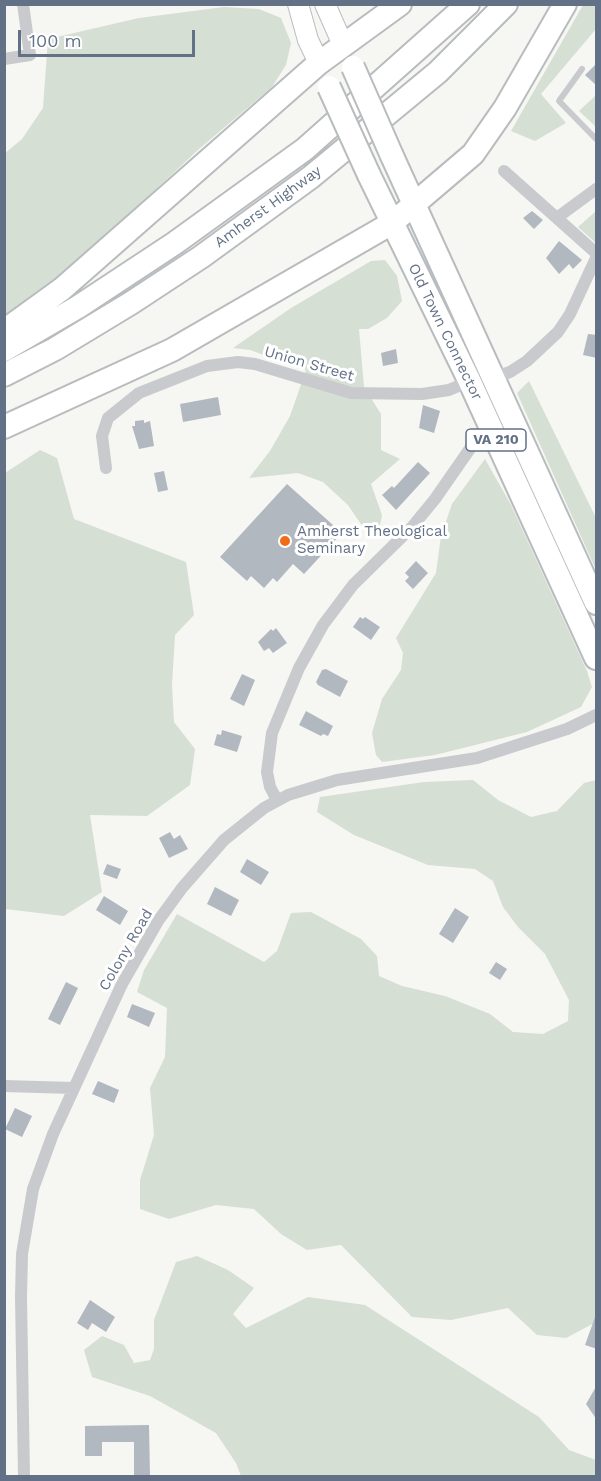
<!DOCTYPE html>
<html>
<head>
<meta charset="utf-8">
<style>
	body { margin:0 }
	#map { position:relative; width:601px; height:1481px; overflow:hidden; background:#f6f6f2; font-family:"Work Sans",sans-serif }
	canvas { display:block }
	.frame { position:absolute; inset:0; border:6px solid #627186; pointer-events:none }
	.scale { position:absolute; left:18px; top:30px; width:177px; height:27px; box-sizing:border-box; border:3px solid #627186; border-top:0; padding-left:8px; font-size:18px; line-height:21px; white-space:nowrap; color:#627186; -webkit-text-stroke:4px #fff; paint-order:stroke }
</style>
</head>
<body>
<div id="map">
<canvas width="601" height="1481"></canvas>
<div class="frame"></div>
<div class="scale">100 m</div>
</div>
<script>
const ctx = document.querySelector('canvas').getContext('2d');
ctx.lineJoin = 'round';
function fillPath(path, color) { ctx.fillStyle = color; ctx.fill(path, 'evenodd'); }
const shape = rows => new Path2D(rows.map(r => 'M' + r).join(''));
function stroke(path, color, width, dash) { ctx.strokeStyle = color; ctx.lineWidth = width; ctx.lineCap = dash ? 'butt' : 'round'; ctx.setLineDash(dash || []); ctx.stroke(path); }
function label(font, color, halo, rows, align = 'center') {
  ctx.font = font + ' "Work Sans",sans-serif'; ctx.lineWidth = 6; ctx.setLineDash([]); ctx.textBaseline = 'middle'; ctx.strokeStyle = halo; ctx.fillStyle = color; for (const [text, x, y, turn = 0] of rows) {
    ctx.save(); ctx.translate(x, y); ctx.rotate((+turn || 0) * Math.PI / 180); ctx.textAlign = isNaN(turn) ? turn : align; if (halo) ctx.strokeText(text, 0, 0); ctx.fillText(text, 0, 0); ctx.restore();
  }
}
fillPath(shape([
	[583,5,596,5,596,29,541,94,566,123,535,141,511,131],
	[224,7,259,9,281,18,291,43,286,65,272,87,199,149,60,279,5,320,4,154,22,139,43,108,48,39,139,18],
	[596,95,596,127,579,111],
	[596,211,596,243,578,227],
	[385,260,397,276,402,301,387,318,368,329,359,329,364,387,381,414,381,450,400,459,371,484,382,515,378,535,369,536,348,505,323,482,298,473,249,478,270,451,290,416,306,370,250,350,233,348,291,308,371,261],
	[529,381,596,518,596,570,517,393],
	[40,450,57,458,74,519,186,562,194,615,175,635,172,685,174,722,195,749,190,785,147,816,90,815,102,892,64,916,5,909,5,473],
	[485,459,511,505,587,671,592,687,581,707,527,732,435,755,382,762,376,755,372,733,382,699,401,670,403,653,396,638,436,573,441,536,452,504],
	[473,780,498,800,531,817,557,811,584,783,596,780,596,1322,566,1338,537,1335,508,1308,451,1320,412,1317,341,1245,307,1250,281,1234,254,1209,216,1205,169,1219,140,1209,140,1180,154,1135,150,1088,165,1057,167,1008,137,992,144,970,177,914,264,962,277,951,291,913,311,912,361,939,377,956,379,976,402,986,445,996,490,1014,513,1032,543,1034,568,1021,569,1000,545,954,518,927,503,907,493,881,475,869,428,865,354,835,317,812,320,797,424,782],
	[197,1256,228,1270,254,1288,233,1314,246,1328,308,1297,365,1305,539,1417,569,1450,596,1460,596,1476,241,1476,236,1463,216,1433,150,1396,92,1377,84,1350,102,1336,124,1345,134,1363,150,1360,154,1349,154,1320,176,1262]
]), '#d6dfd3');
fillPath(shape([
	[597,63,597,86,585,75],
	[532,211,543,220,534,229,523,218],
	[559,241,582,260,573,269,569,264,559,274,546,258],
	[588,334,597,335,597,358,583,355],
	[396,349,398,363,383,366,381,353],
	[218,397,221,415,183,422,180,404],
	[423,405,440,411,434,433,419,428],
	[144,420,144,423,150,421,154,446,139,449,132,426,135,426,135,421],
	[418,462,430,473,396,510,382,495,392,486,394,488],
	[164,471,168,490,158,492,154,473],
	[287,484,342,533,304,574,293,564,277,582,273,578,264,588,251,576,247,581,220,557],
	[416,561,428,573,413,589,405,581,409,577,405,573],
	[360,617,363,619,365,617,380,627,371,640,353,627],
	[276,628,287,643,273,653,269,648,264,651,258,642,271,629,273,631],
	[326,669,348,681,340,697,318,685,316,682,322,670],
	[242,674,255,680,244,706,230,699],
	[306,711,333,726,328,736,323,734,321,736,299,725],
	[222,730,242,736,237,752,214,745,217,734,221,735],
	[170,832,174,839,180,835,188,849,169,858,159,838],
	[247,859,269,872,261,885,240,872],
	[107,864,121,869,117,879,103,874],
	[215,887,239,900,231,916,207,904],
	[104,896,128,911,120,925,96,910],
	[455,908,469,917,453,943,439,934],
	[496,962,507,969,500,980,489,973],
	[66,982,78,988,60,1025,48,1019],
	[132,1004,155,1013,149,1027,127,1017],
	[98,1081,119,1090,114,1103,92,1094],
	[15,1108,32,1116,22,1137,5,1129],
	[90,1300,115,1317,106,1332,92,1323,88,1330,77,1323],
	[595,1317,597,1317,597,1349,585,1345],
	[597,1385,597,1420,586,1404],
	[149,1425,150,1476,134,1476,134,1442,102,1442,102,1456,85,1456,85,1426]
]), '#b2b8bf');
const primary = shape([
	[298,4,308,40,319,63],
	[325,4,343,45]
]);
const highway = shape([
	[392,156,596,603],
	[369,175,469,380,596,658],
	[4,331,62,289,319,63,400,4],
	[4,350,78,307,175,243,305,149,468,4],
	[4,375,55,349,131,303,201,257,311,177,438,72,506,4],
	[4,427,172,350,392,223,473,154,505,108,565,4]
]);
stroke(primary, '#babdc1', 22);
stroke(highway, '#b9bcbf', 26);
stroke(shape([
	[582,69,559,101,596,139]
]), '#c8cace', 6);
stroke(shape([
	[4,59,30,55,23,4],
	[504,171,596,253],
	[558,217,596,189],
	[489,379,510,372,527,361,558,332,570,314,596,258],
	[106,468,102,436,108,418,139,393,207,366,238,362,255,364,351,393,422,394,449,390,472,380],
	[277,800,270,787,267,772,272,733,299,668,323,625,353,585,412,527,435,499,476,440],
	[4,1086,73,1088],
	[24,1476,21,1297,22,1254,33,1189,53,1134,122,984,158,921,182,888,224,840,264,808,288,795,337,780,477,758,567,729,596,715]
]), '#c8cace', 12);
stroke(primary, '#fff', 20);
stroke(highway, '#fff', 22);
const highwayBridge = shape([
	[353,67,392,156],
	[329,87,369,175]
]);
stroke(highwayBridge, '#b9bcbf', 26, []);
stroke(highwayBridge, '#fff', 22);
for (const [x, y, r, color] of [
	[285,541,6,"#f26b17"]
]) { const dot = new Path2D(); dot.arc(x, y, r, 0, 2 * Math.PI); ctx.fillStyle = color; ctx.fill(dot); stroke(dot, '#fff', 2); }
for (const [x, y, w] of [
	[496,440,60]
]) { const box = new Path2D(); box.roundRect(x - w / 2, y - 11, w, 22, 4.5); ctx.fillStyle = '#fff'; ctx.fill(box); stroke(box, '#627186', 1.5); }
label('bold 14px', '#627186', null, [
	["VA 210",496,440]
]);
label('15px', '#627186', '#fff', [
	["Amherst Highway",268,207,-36],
	["Old Town Connector",445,332,64],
	["Union Street",309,364,16],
	["Colony Road",126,950,-60]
]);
label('15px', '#627186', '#fff', [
	["Amherst Theological",297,532],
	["Seminary",297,549]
], 'left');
</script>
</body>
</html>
